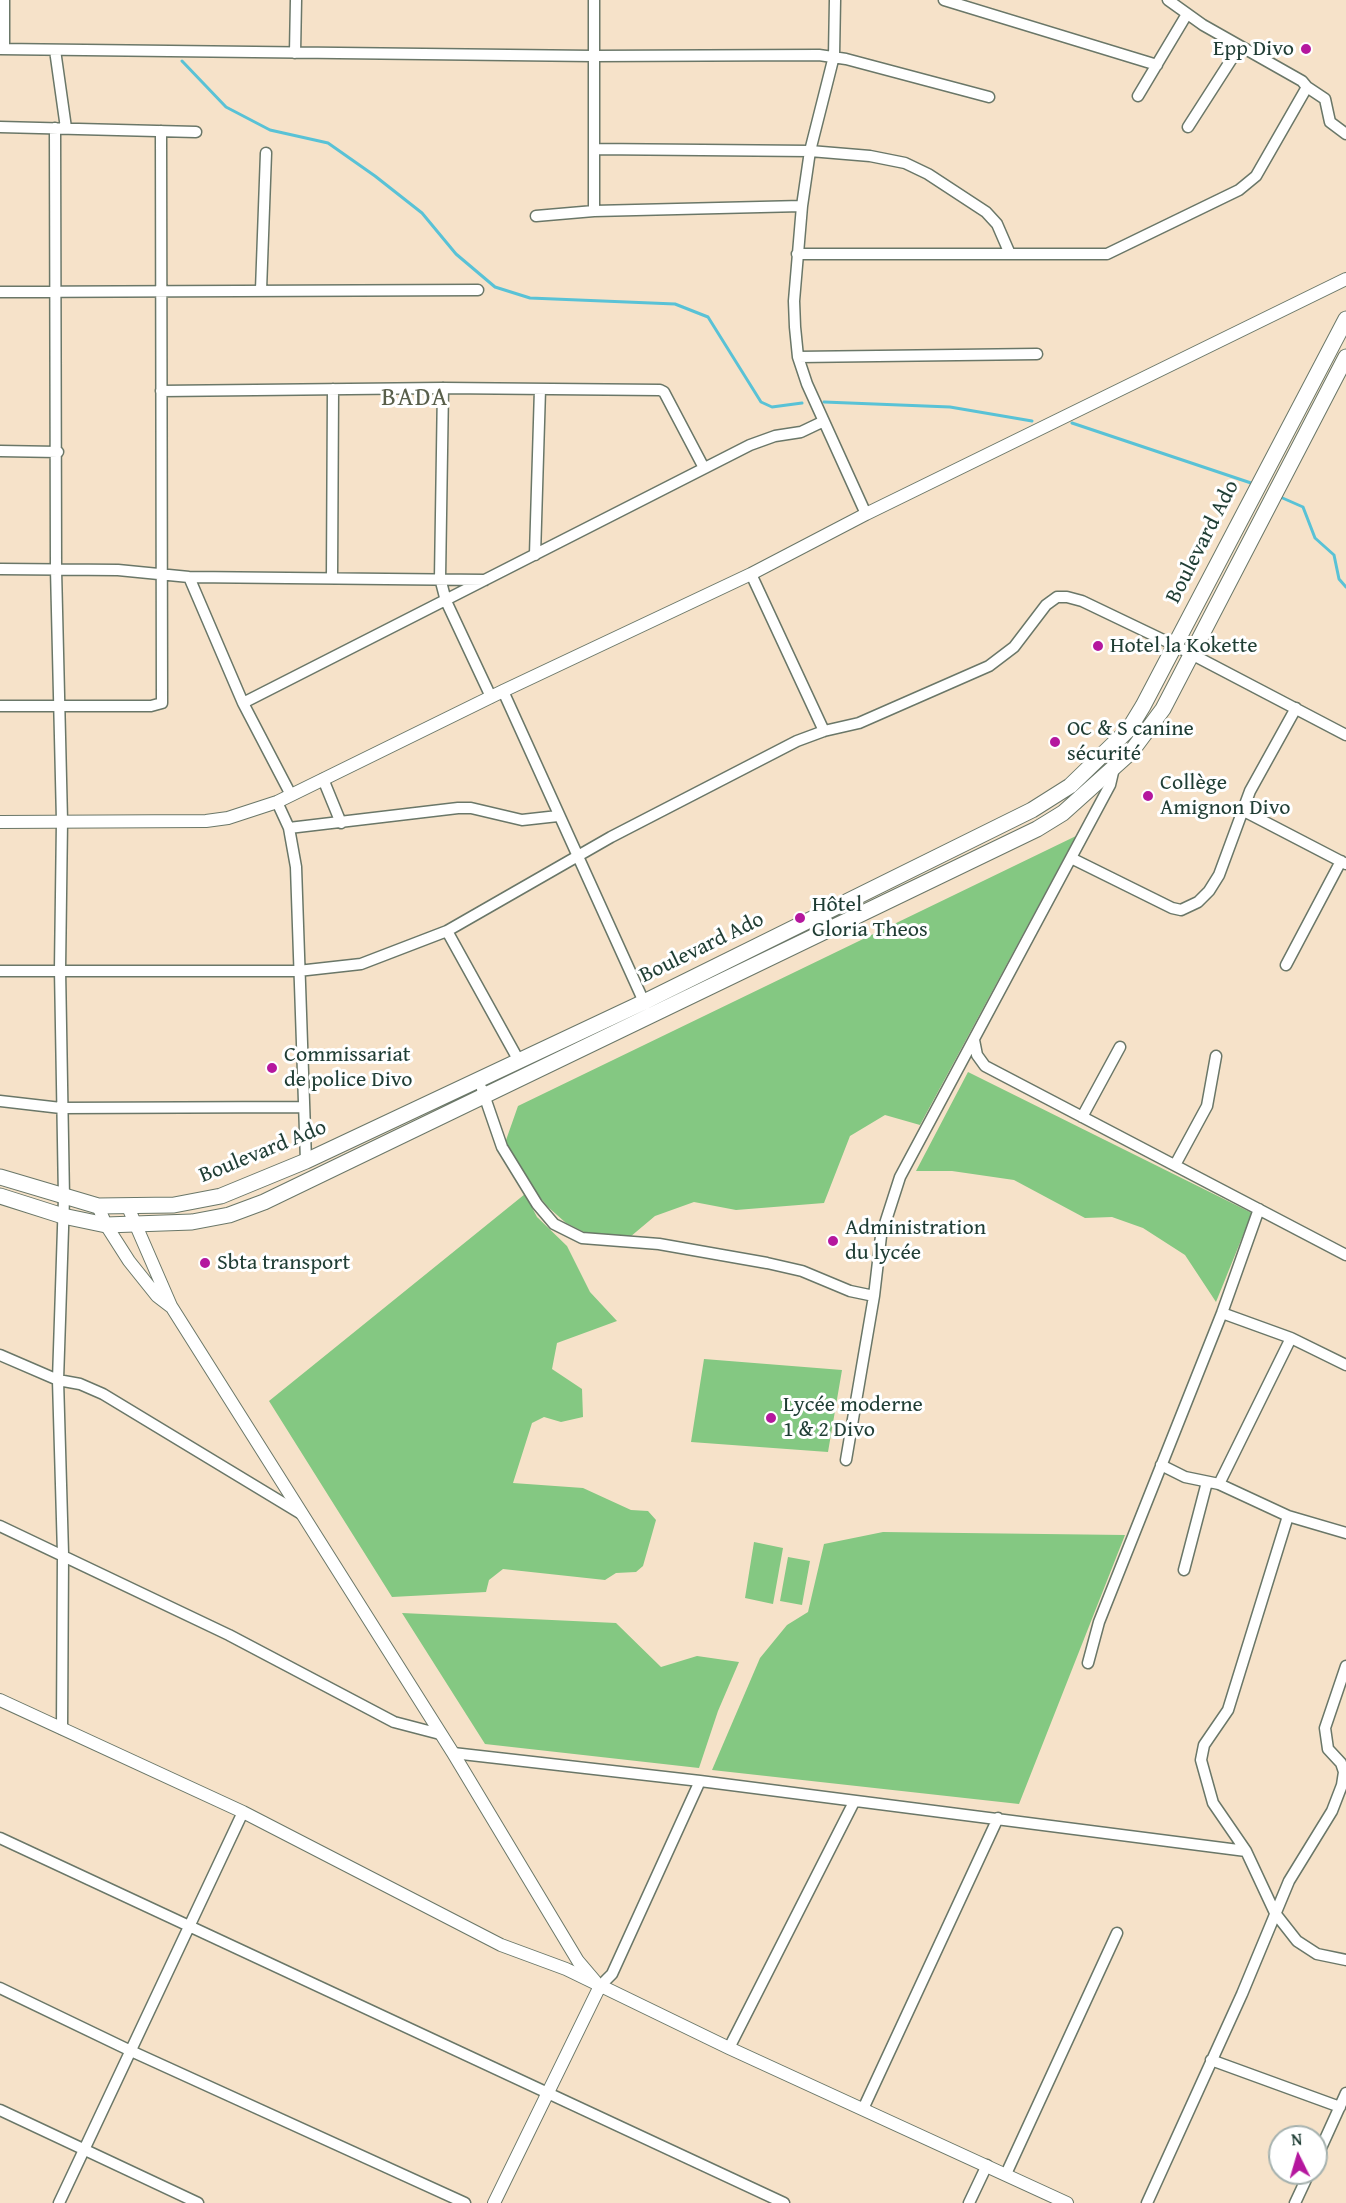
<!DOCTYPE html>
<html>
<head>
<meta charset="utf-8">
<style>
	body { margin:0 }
	#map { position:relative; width:1346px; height:2203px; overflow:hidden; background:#f6e2c9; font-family:"Gentium Book Plus",serif }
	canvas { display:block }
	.north { position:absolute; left:1268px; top:2125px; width:60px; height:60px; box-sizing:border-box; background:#fff; border:2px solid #a5b1ae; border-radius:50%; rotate:355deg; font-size:16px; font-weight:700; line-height:24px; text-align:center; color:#1f3d34 }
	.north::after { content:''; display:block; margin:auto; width:21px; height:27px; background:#b5179e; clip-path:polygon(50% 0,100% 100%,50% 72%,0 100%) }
</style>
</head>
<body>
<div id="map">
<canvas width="1346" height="2203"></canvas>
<div class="north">N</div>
</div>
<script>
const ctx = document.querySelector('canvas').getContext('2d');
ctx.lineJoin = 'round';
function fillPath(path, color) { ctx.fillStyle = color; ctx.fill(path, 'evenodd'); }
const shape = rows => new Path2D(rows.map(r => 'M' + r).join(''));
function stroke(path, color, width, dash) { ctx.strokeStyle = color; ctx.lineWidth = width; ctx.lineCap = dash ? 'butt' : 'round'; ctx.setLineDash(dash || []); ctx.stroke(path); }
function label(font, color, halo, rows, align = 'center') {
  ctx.font = font + ' "Gentium Book Plus",serif'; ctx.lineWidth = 6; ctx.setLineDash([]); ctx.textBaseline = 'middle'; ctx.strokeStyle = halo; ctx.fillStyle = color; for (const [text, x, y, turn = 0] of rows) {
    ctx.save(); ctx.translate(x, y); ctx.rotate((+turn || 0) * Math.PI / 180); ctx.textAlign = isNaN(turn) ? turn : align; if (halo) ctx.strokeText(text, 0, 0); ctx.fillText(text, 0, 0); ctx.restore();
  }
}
fillPath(shape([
	[1076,836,920,1125,885,1115,850,1136,824,1203,736,1210,694,1202,655,1216,630,1237,590,1235,566,1223,548,1207,532,1188,505,1143,518,1106],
	[968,1072,1252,1213,1216,1302,1185,1255,1143,1228,1112,1217,1085,1218,1014,1180,952,1171,916,1171],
	[525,1194,537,1217,567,1246,590,1292,617,1321,557,1343,552,1369,582,1389,583,1417,561,1422,544,1417,532,1423,513,1483,583,1488,631,1510,648,1511,656,1520,643,1566,636,1572,616,1573,605,1580,503,1569,489,1580,486,1592,392,1597,269,1401],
	[704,1359,842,1370,828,1452,691,1442],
	[883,1532,1125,1535,1019,1804,712,1770,760,1658,787,1625,808,1612,824,1544],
	[754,1542,783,1548,773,1604,745,1598],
	[788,1557,810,1561,802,1605,780,1601],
	[402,1613,616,1623,661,1667,697,1656,739,1662,718,1711,699,1768,485,1744]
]), '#84c882');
stroke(shape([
	[182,61,226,107,270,130,328,143,375,176,422,213,456,254,495,287,530,298,675,304,708,317,761,402,772,407,802,403],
	[824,402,950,407,1032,421],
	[1072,423,1254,484],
	[1278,496,1303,507,1315,538,1334,555,1339,579,1346,587]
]), '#59c2d6', 3);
const minor = shape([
	[594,0,594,211],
	[835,0,834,56,810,151,802,206,794,301,795,327,798,357,807,384,866,514],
	[944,0,1157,65],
	[0,49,593,56,819,55,846,59,989,97],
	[4,49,4,0],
	[55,50,66,128],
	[295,53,296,0],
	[1307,87,1325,99,1330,122,1346,134],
	[1138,96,1187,14],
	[0,127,196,132],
	[1188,127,1240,46],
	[55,128,56,569,62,821,60,969,64,1198,58,1380,63,1554,62,1729],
	[594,149,810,151,870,156,905,163,928,174,986,212,997,224,1010,254],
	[536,216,594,211,802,206],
	[797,254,1107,254,1239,190,1256,176,1307,87,1302,81,1203,25,1168,0],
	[261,290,266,153],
	[0,292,478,290],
	[798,357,1037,354],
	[443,388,440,578,446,601,491,697],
	[161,391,443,388,660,390,664,392,704,468],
	[0,451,58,452],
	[535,555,540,389],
	[0,569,118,570,189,577,485,580],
	[751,574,824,731],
	[189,577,243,703,291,795],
	[332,577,333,389],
	[503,691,644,1002],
	[243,703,750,445,775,436,801,432,822,422],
	[0,706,151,706,162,703,161,131],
	[323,779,341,823],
	[277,802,289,828,458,808,471,808,522,820,558,816],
	[1242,810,1346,864],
	[289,828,296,867,306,1161],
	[1071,858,1172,908,1181,910,1198,902,1209,891,1219,875,1250,791,1296,708],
	[447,931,519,1061],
	[1286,965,1341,861],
	[0,971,298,971,361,964,447,931,611,837,797,741,824,731,859,723,989,666,1014,647,1046,605,1057,597,1067,597,1082,601,1176,646,1346,735],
	[974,1040,977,1055,985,1066,1346,1255],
	[482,1089,502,1147,537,1204,554,1224,582,1238,659,1244,767,1263,802,1271,850,1291,874,1296],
	[0,1101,61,1108,303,1107],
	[1082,1117,1120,1047],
	[1175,1165,1207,1106,1216,1056],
	[1222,1313,1291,1338,1346,1365],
	[0,1355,58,1380,80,1384,103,1394,303,1515],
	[846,1460,874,1296,881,1236,900,1177,1110,785,1114,768],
	[1161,1465,1185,1477,1219,1484,1288,1516,1346,1533],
	[1219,1484,1291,1338],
	[1288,1516,1228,1710,1204,1745,1201,1760,1213,1803,1246,1851,1275,1913,1297,1941,1317,1954,1346,1960],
	[0,1526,229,1635,394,1722,440,1734],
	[1184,1570,1207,1482],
	[1088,1663,1099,1622,1222,1313,1259,1209],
	[453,1753,700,1781,1246,1851],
	[0,1838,784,2203],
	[600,1986,612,1974,700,1781],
	[0,1988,131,2051,465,2203],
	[729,2048,854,1802],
	[1211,2060,1340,2107],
	[863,2109,998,1818],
	[0,2110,198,2203],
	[1316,2159,1346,2093],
	[1006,2174,1117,1933],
	[59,2203,243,1812],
	[969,2203,987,2165],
	[1147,2203,1242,1994,1289,1881,1332,1811,1342,1785,1344,1772,1341,1763,1328,1749,1325,1728,1346,1666],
	[1295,2203,1309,2173]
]);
const tertiary = shape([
	[0,822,206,821,228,818,277,802,503,691,751,574,866,514,1346,279],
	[98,1206,106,1225,129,1261,157,1296,170,1306],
	[128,1207,171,1306,453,1753,578,1961,595,1981],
	[0,1700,243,1812,501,1945,566,1969,729,2048,1067,2203],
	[494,2203,600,1986]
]);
const primary = shape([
	[0,1177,98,1206,174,1205,221,1196,306,1161,644,1002,1032,810,1070,786,1129,729,1143,706,1346,319],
	[0,1196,63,1216,106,1225,192,1222,229,1215,264,1202,1037,829,1063,813,1131,752,1163,709,1346,357]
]);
stroke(minor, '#6a7768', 13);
stroke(tertiary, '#6a7768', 14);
stroke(primary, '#6a7768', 17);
stroke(minor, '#fff', 10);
stroke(tertiary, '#fff', 12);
stroke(primary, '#fff', 15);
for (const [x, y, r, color] of [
	[1306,49,6,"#b5179e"],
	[1098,646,6,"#b5179e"],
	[1055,742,6,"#b5179e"],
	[1148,796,6,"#b5179e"],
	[800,918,6,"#b5179e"],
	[272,1068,6,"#b5179e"],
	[833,1241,6,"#b5179e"],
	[205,1263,6,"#b5179e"],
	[771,1418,6,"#b5179e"]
]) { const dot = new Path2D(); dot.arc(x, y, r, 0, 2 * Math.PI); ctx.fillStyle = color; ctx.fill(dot); stroke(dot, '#fff', 2); }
label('22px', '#1f3d34', '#fff', [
	["Epp Divo",1294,49,"right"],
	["Hotel la Kokette",1110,646],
	["OC & S canine",1067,729],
	["sécurité",1067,754],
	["Collège",1160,783],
	["Amignon Divo",1160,808],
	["Hôtel",812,905],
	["Gloria Theos",812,930],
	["Commissariat",284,1055],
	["de police Divo",284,1080],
	["Administration",845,1228],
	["du lycée",845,1253],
	["Sbta transport",217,1263],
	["Lycée moderne",783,1405],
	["1 & 2 Divo",783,1430]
], 'left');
label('22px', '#1f3d34', '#fff', [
	["Boulevard Ado",1203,542,-63],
	["Boulevard Ado",702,948,-26],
	["Boulevard Ado",263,1152,-22]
]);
ctx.letterSpacing = '1.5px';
label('26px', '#595f4b', '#fff', [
	["BADA",415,398]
]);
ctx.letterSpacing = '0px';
</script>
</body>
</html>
